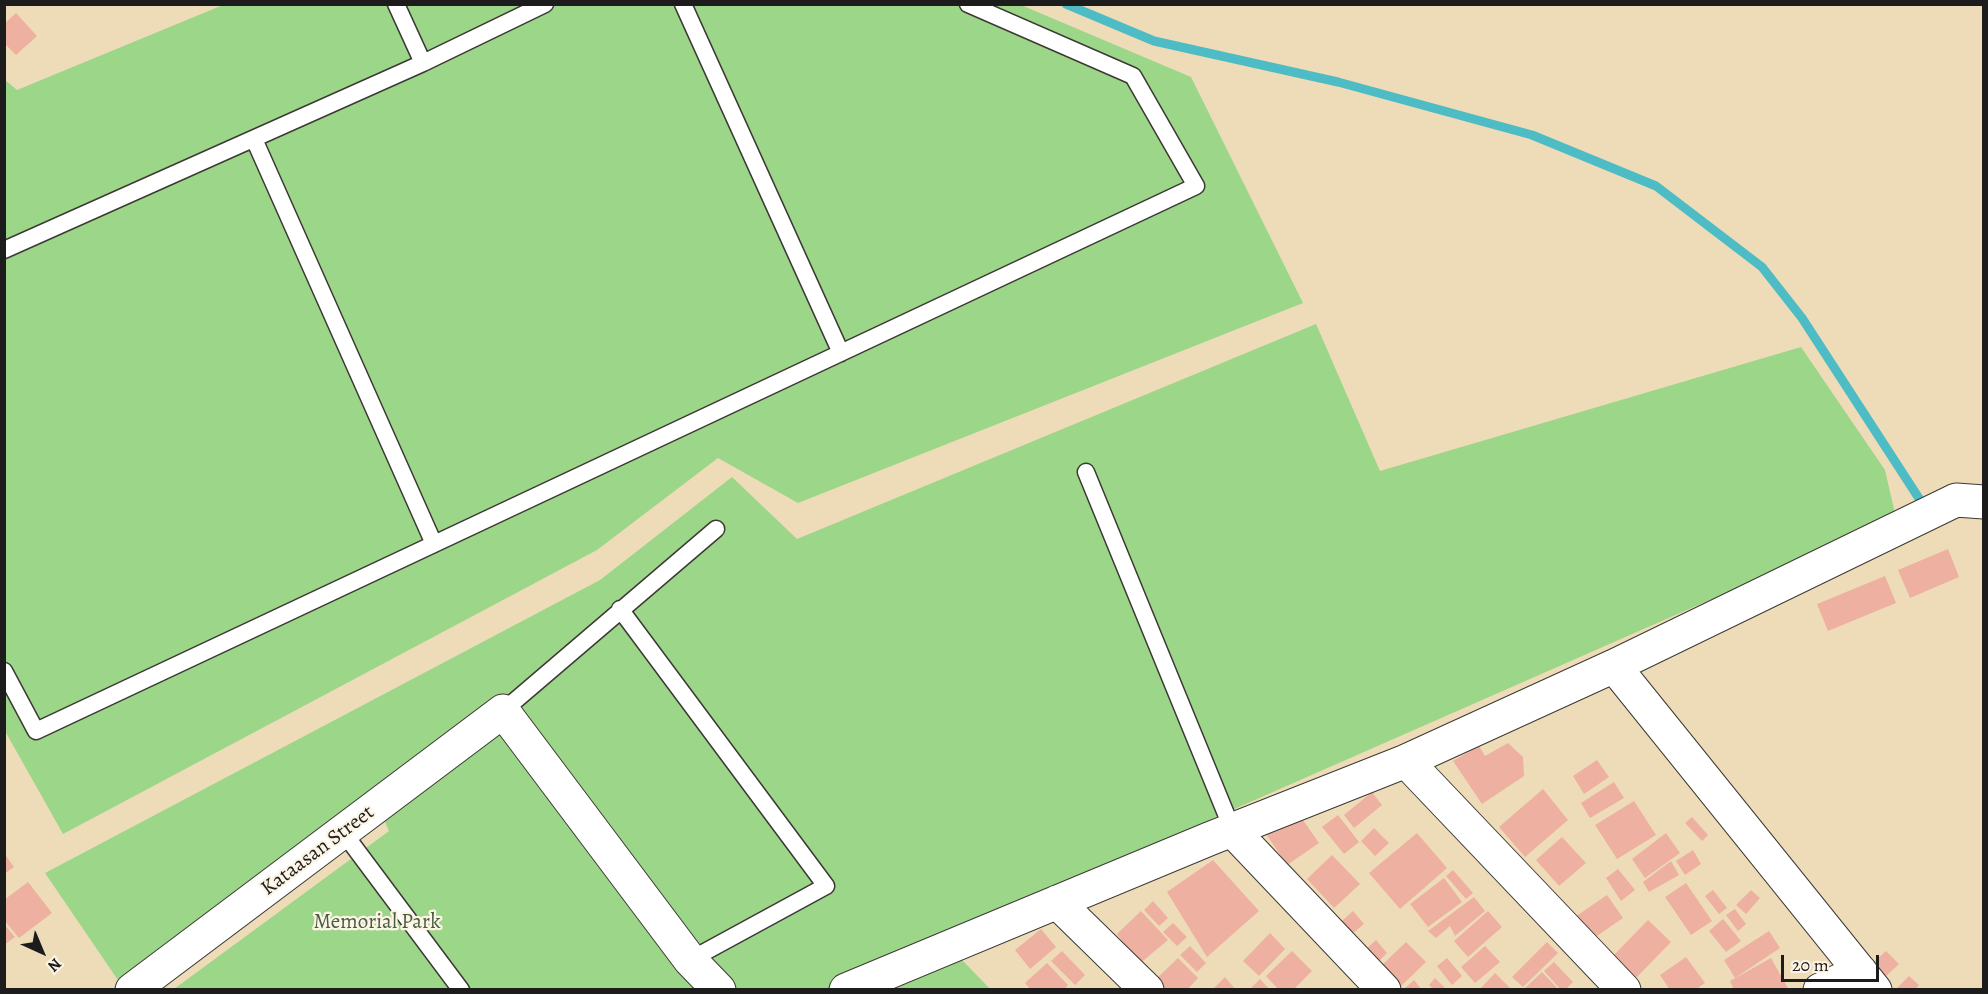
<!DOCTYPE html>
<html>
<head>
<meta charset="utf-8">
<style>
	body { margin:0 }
	#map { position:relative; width:1988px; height:994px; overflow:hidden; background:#eedcb9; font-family:Alegreya,serif }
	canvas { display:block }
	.frame { position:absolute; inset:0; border:6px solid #1c1c1c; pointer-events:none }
	.north { position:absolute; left:12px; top:922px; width:60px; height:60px; -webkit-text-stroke:4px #fcf5e5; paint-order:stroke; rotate:136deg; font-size:16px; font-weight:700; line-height:24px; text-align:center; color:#1c1c1c }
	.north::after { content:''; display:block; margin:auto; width:21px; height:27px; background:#1c1c1c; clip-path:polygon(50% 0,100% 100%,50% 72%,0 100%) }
	.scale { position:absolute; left:1781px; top:955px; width:98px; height:27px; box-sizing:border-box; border:3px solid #1c1c1c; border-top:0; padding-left:8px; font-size:18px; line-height:21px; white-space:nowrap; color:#1c1c1c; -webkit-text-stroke:4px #fcf5e5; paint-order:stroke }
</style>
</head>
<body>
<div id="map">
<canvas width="1988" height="994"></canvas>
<div class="frame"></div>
<div class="north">N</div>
<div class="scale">20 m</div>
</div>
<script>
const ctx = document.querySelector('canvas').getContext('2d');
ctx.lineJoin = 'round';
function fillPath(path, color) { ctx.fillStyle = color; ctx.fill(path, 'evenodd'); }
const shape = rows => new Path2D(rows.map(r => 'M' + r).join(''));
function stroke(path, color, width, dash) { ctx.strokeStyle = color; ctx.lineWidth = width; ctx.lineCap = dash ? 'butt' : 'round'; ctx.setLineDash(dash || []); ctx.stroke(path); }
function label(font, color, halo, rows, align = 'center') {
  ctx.font = font + ' Alegreya,serif'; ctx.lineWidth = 4.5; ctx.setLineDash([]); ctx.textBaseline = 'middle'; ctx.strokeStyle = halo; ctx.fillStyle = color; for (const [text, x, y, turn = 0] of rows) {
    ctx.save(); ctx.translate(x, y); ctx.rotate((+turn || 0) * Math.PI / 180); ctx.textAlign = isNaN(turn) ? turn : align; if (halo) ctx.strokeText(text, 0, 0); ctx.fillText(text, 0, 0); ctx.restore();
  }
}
fillPath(shape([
	[223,5,1021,5,1191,77,1303,303,798,503,718,458,597,550,63,834,5,731,4,79,17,90],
	[1316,324,1380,471,1801,347,1885,470,1896,518,941,938,990,989,174,989,389,831,383,817,124,989,45,873,600,580,732,477,797,539]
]), '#9cd689');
stroke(shape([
	[1066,4,1154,41,1338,82,1532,135,1656,186,1762,267,1802,318,1922,503,1929,502]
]), '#4dbcc4', 9);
fillPath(shape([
	[16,13,37,36,16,55,4,43,4,24],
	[1948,549,1959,577,1910,598,1898,570],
	[1885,576,1896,603,1828,631,1817,604],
	[1508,743,1523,757,1524,776,1482,804,1453,761,1479,746,1485,756],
	[1597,760,1609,777,1584,794,1573,776],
	[1614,782,1624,798,1590,818,1581,803],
	[1543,789,1568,820,1525,857,1499,827],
	[1372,792,1382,805,1354,828,1344,815],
	[1634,801,1656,835,1617,859,1595,825],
	[1296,810,1319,843,1287,865,1264,831],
	[1338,815,1359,842,1344,854,1322,827],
	[1692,817,1708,835,1702,841,1685,823],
	[1374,828,1389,843,1375,856,1361,841],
	[1417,833,1447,868,1400,909,1369,873],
	[1666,833,1680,853,1645,878,1632,859],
	[1562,837,1586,863,1559,886,1536,860],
	[1693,850,1701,864,1685,875,1676,861],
	[4,853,14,867,4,874],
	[1332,855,1360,884,1334,908,1307,879],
	[1213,860,1259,911,1207,957,1167,892],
	[1671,861,1679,875,1649,892,1643,882],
	[1618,869,1635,890,1621,901,1606,878],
	[1453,870,1473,893,1466,899,1446,876],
	[1444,878,1462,902,1428,927,1410,904],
	[28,882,52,913,19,938,4,920,4,900],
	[1686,883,1712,921,1691,935,1665,897],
	[1713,890,1727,908,1719,914,1705,896],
	[1751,890,1760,898,1746,914,1736,905],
	[1607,895,1623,918,1588,942,1572,919],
	[1474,897,1485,911,1455,936,1450,926,1436,938,1428,931],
	[1153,901,1168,918,1159,926,1144,910],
	[1735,909,1746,924,1738,931,1726,915],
	[1141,911,1168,940,1138,965,1117,934],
	[1353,911,1364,924,1345,940,1334,928],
	[1488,911,1502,927,1468,957,1454,941],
	[1723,919,1741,941,1726,952,1709,931],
	[1648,920,1671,942,1636,978,1613,956],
	[1173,923,1187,937,1177,946,1163,932],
	[4,924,15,937,4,945],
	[1041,929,1056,947,1030,969,1015,950],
	[1769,931,1780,948,1735,978,1724,960],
	[1270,933,1285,949,1259,976,1243,961],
	[1376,940,1387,953,1378,962,1366,949],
	[1406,942,1426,962,1400,987,1380,967],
	[1547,942,1558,953,1523,987,1512,977],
	[1190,946,1206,963,1197,972,1180,955],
	[1485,946,1500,962,1475,983,1461,967],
	[1062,951,1085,975,1075,985,1051,961],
	[1292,951,1312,971,1293,990,1279,990,1266,976],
	[1886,951,1899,964,1884,978,1871,965],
	[1686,957,1705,983,1695,990,1670,990,1660,975],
	[1178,958,1198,978,1187,990,1157,990,1151,984],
	[1447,958,1462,976,1452,985,1437,966],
	[1771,958,1789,990,1734,990,1730,981],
	[1554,962,1573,982,1565,990,1561,990,1544,971],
	[1047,963,1068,985,1064,990,1031,990,1025,983],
	[1542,972,1559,990,1523,990],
	[1495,973,1512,990,1479,990],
	[1909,976,1919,985,1915,990,1895,990],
	[1225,977,1236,990,1212,990],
	[1435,978,1447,990,1434,990,1429,985],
	[1260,979,1270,990,1249,990],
	[1414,980,1422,990,1403,990]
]), '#edb0a1');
const service = shape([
	[396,4,423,63],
	[683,4,841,353],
	[254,139,434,544],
	[4,250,423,63,545,4],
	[1086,472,1233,831],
	[620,609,826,886,690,960],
	[4,671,36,731,1196,186,1133,76,968,4],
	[503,711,716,529],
	[343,832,461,990]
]);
const minor = shape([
	[1614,666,1875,990],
	[1406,761,1624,990],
	[1233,831,1384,990],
	[1057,902,1147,990],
	[132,990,503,711,690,960,719,990],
	[846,990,1209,839,1406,761,1614,666,1956,500,1984,502],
	[1820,990,1860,971]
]);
stroke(service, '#3c3934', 19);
stroke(minor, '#3c3934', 35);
stroke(service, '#fff', 16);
stroke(minor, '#fff', 33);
label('21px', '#1c1c1c', '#fcf5e5', [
	["Kataasan Street",318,851,-37]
]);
label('21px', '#495d42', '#fcf5e5', [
	["Memorial Park",377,923]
]);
</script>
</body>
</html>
